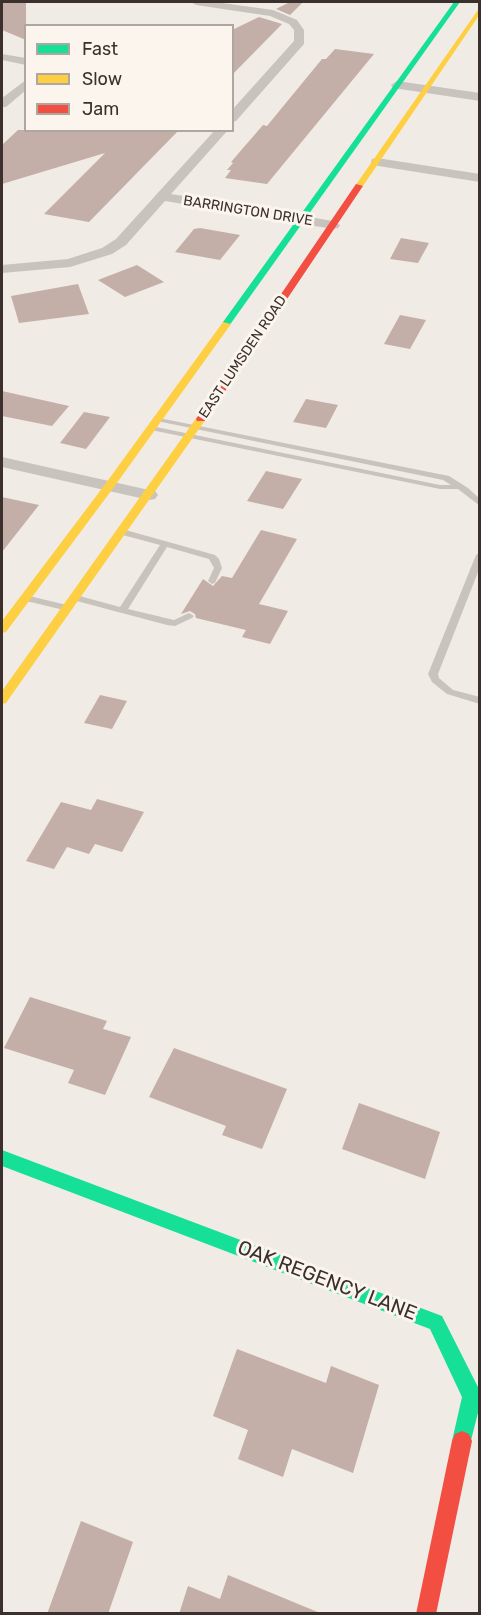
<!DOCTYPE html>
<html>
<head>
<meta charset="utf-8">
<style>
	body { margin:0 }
	#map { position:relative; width:481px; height:1615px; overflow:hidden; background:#f0ebe5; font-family:Rubik,sans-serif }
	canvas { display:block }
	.frame { position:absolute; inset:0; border:3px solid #3b302b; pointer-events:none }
	.legend { position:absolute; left:24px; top:24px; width:210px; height:108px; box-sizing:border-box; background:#fbf5ee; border:2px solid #aea6a0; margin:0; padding:8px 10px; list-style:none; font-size:18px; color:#3b302b }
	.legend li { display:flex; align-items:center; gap:12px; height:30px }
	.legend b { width:30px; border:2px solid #aea6a0 }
</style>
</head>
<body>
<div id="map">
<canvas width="481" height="1615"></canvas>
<div class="frame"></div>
<ul class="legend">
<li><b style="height:8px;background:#16e098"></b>Fast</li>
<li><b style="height:8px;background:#ffcf43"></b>Slow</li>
<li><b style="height:8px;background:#f24e42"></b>Jam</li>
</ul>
</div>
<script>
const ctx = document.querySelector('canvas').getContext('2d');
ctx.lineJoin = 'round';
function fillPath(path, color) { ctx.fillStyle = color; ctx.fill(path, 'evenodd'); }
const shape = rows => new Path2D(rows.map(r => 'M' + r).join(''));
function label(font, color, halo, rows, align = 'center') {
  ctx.font = font + ' Rubik,sans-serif'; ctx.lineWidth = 6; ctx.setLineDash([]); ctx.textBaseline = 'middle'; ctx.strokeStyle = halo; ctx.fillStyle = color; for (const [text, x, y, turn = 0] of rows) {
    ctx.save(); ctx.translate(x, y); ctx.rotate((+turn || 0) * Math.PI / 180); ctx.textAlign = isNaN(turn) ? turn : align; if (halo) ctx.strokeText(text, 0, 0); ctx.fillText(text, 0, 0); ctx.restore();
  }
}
fillPath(shape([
	[2,2,26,2,26,40,2,30],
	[290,2,303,2,290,15,276,9],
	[259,17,282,24,232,75,232,30],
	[335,49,374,54,267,184,225,178,231,170,227,170,233,163,231,162,263,125,267,126,322,59,326,59],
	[18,130,179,130,89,222,44,214,105,153,2,184,2,145],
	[200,228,240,235,220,260,175,252,194,229],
	[401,238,429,243,418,263,390,259],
	[137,265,164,282,125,297,98,280],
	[78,284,89,314,19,323,11,296],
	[400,315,426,320,410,349,384,344],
	[2,391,69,406,52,426,2,416],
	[306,399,338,405,326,428,293,422],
	[84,412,110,417,86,449,60,443],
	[266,471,302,479,283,509,247,501],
	[2,497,39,505,2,552],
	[261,530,297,539,259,604,288,611,270,644,242,637,246,630,196,618,195,614,190,611,181,614,203,579,213,586,222,576,232,578],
	[100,695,127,701,112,729,84,723],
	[97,799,144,812,122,852,95,844,89,854,67,847,54,869,26,861,61,802,91,810],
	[30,997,107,1021,103,1029,131,1037,105,1095,68,1083,74,1070,4,1048],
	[174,1048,287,1089,262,1149,222,1135,226,1126,149,1097],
	[359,1103,440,1132,425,1179,342,1149],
	[237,1349,326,1383,331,1366,379,1385,353,1473,292,1449,283,1477,238,1459,248,1430,213,1416],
	[81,1521,133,1542,108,1614,47,1614],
	[228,1575,320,1613,320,1614,179,1614,188,1586,220,1599]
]), '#c3afa7');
fillPath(shape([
	[154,417,449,476,468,488,480,499,480,506,458,489,440,489,151,430,147,428,151,426,440,485,451,485,443,480,157,421,153,419,154,417],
	[122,529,215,555,219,559,222,568,215,583,212,584,208,581,214,568,209,559,167,547,128,609,174,620,189,613,194,616,192,618,175,626,167,625,73,600,71,598,76,595,120,607,160,545,119,534,118,532,122,529],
	[480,552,480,567,438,674,439,678,453,690,480,697,480,704,447,694,432,682,428,674,476,555,480,552],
	[25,595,71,606,73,608,68,611,22,600,20,598,25,595]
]), '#c9c3be');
fillPath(shape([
	[191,2,215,2,273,10,297,20,304,30,304,44,236,121,232,122,232,110,294,41,294,30,289,24,270,16,196,5,191,2],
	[2,54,26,58,26,65,2,60,2,54],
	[26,80,26,90,6,107,2,107,2,98,26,80],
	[397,81,480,93,480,101,393,88,391,85,397,81],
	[215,130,228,130,171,194,333,221,340,225,338,228,333,229,165,201,126,245,112,254,70,267,2,273,2,265,68,259,102,248,116,239,215,130],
	[377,158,480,174,480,182,372,165,371,162,372,159,377,158],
	[2,457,149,490,155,491,158,495,155,499,149,500,2,467,2,457]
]), '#c9c3be');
fillPath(shape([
	[454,2,460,2,229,326,223,326,223,322,454,2],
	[2,1150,442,1316,480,1391,480,1405,469,1448,462,1451,455,1448,452,1441,462,1397,430,1329,2,1166,2,1150]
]), '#16e098');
fillPath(shape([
	[480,7,480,14,363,186,356,188,355,186,480,7],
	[223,322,231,324,114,487,6,632,2,633,2,621,106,483,223,322],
	[201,416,206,419,6,703,2,704,2,691,197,417,201,416]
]), '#ffcf43');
fillPath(shape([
	[356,184,363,186,205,421,197,421,196,419,356,184],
	[462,1431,469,1434,472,1441,436,1614,416,1614,452,1441,455,1434,462,1431]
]), '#f24e42');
label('14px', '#3b302b', '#fbf5ee', [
	["BARRINGTON DRIVE",248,211,9],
	["EAST LUMSDEN ROAD",243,357,-56]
]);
label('20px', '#3b302b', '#fbf5ee', [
	["OAK REGENCY LANE",327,1281,21]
]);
</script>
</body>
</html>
